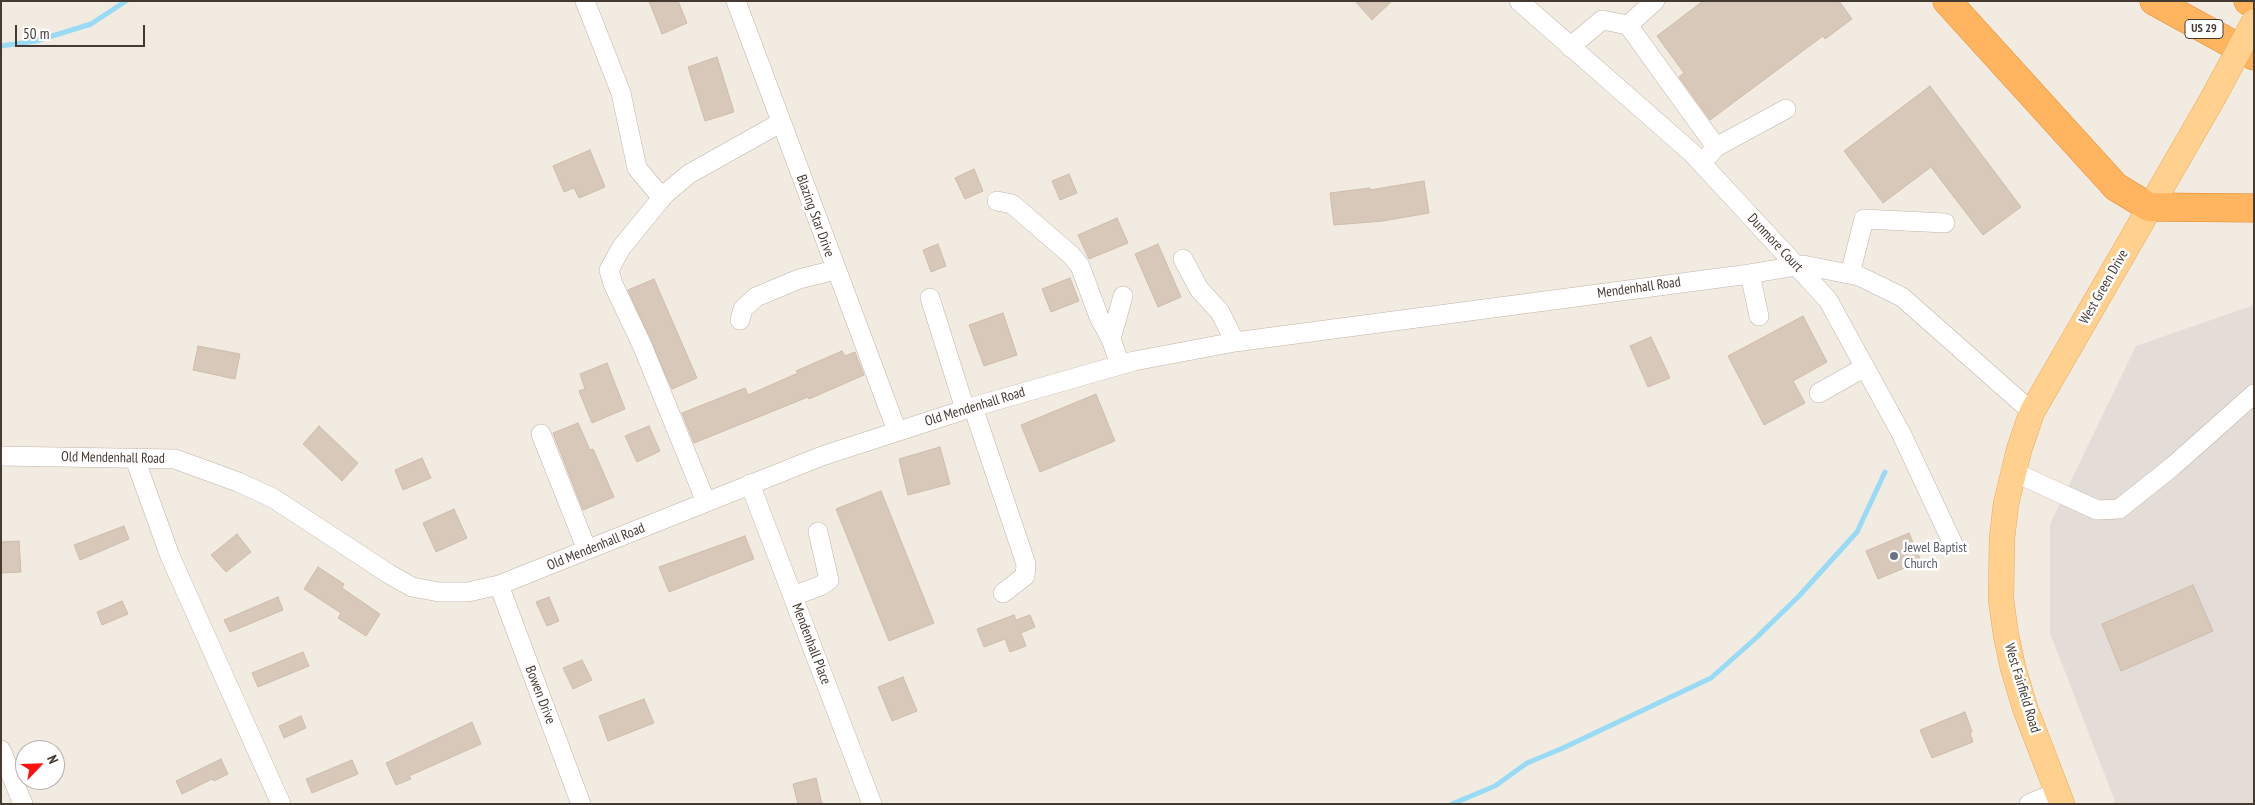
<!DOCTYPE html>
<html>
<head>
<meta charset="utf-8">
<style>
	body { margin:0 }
	#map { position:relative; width:2255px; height:805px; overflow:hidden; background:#f2ebe2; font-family:"PT Sans Narrow",sans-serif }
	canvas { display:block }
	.frame { position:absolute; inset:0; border:2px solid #443a32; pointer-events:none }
	.north { position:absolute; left:15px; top:740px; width:50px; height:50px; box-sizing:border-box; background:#fff; border:1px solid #b4b0ad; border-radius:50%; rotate:66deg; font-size:14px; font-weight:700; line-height:20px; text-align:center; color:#443a32 }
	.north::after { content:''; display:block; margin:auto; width:18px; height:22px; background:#ff100c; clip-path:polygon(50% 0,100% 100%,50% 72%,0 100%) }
	.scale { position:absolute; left:15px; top:25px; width:130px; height:22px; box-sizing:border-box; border:2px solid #443a32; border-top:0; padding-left:6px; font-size:15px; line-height:18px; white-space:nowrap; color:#443a32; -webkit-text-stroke:4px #fff; paint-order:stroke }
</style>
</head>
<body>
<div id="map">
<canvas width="2255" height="805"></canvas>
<div class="frame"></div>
<div class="north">N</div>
<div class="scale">50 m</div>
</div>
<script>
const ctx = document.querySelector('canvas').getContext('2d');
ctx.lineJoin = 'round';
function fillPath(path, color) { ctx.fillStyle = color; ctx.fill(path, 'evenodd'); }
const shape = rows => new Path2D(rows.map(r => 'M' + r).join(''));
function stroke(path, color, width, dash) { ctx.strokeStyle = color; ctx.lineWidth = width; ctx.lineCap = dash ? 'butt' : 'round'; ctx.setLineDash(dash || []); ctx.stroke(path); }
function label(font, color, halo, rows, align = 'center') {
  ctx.font = font + ' "PT Sans Narrow",sans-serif'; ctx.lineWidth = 5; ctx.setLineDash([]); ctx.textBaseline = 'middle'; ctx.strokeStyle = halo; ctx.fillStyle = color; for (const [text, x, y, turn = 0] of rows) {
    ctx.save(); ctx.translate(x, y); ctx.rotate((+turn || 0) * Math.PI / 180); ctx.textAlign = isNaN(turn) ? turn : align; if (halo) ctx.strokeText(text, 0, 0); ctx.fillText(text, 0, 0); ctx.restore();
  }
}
fillPath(shape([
	[2254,305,2254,804,2116,804,2050,633,2050,524,2136,346]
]), '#e4dcd7');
stroke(shape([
	[1,46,36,41,91,24,126,1],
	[1452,804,1495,786,1527,763,1563,748,1711,678,1756,638,1799,596,1857,532,1885,472]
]), '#99dbf4', 5);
const building = shape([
	[649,1,678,1,687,23,662,34,649,1],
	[1355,1,1392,1,1372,20,1355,1],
	[1703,1,1839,1,1852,19,1825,39,1823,36,1710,120,1679,77,1684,73,1657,36,1703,1],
	[717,57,734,112,705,121,688,67,717,57],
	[1930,86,2021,207,1983,235,1931,167,1883,203,1844,151,1930,86],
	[590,150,605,187,579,198,574,188,564,192,553,166,590,150],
	[974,169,983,191,965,199,955,178,974,169],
	[1069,174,1077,193,1060,200,1052,181,1069,174],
	[1424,181,1429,213,1383,221,1334,225,1330,193,1370,188,1370,190,1424,181],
	[1117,218,1128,243,1089,259,1078,235,1117,218],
	[938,244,946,266,931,272,923,250,938,244],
	[1158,244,1181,297,1158,307,1135,254,1158,244],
	[1070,278,1079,301,1051,312,1042,289,1070,278],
	[654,279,697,378,672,389,628,290,654,279],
	[1003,313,1017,355,984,366,969,325,1003,313],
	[1803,316,1827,362,1793,381,1805,403,1764,425,1728,356,1803,316],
	[1651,337,1670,378,1648,387,1630,346,1651,337],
	[198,346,240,354,235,379,193,370,198,346],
	[842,351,845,356,855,352,864,375,809,399,808,397,694,443,682,413,745,388,748,395,798,373,796,371,842,351],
	[607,363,625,409,592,423,579,391,585,389,580,374,607,363],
	[1096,394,1115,441,1040,472,1021,425,1096,394],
	[578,423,590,450,593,449,614,497,583,510,553,433,578,423],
	[319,426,358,463,342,481,303,444,319,426],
	[649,426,660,451,637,462,625,436,649,426],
	[940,447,950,484,908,495,899,459,940,447],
	[422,458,431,478,403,490,395,470,422,458],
	[881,491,934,623,889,641,836,509,881,491],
	[454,509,467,538,436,552,423,523,454,509],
	[124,526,129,539,80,560,74,545,124,526],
	[1909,533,1921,561,1878,579,1866,551,1909,533],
	[237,534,251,552,226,572,211,555,237,534],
	[745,536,754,559,669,592,659,567,745,536],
	[19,541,21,572,1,573,1,542,19,541],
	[318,567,344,584,342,588,380,614,366,636,338,618,341,613,304,589,318,567],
	[2193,585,2213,631,2121,671,2102,624,2193,585],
	[278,597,283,610,230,632,224,620,278,597],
	[549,597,559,621,547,626,536,602,549,597],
	[122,601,128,614,102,625,97,612,122,601],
	[1014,615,1016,620,1030,615,1035,627,1021,633,1026,646,1010,652,1005,639,984,647,977,629,1014,615],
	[303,652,309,666,258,687,252,673,303,652],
	[582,660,592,680,573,689,563,668,582,660],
	[903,677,917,711,892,721,878,687,903,677],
	[644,699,654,723,608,741,599,716,644,699],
	[1965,712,1972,732,1970,733,1973,742,1932,758,1920,730,1965,712],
	[301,716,306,728,284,738,279,726,301,716],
	[472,722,481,744,409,776,411,779,396,785,386,763,472,722],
	[221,759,228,774,214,781,212,779,182,794,176,781,221,759],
	[352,760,358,774,312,793,306,779,352,760],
	[816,778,822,804,798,804,793,784,816,778]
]);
fillPath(building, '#d7c8ba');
stroke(building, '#cfbca9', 1);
const minor = shape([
	[585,1,621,93,637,168,662,198],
	[736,1,897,431],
	[1519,1,1692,153,1828,300,1902,435,1953,544],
	[1628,25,1716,147],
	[1570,47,1602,20,1628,25,1655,1],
	[1709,155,1716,147,1786,109],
	[997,201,1012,204,1071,255,1080,266,1099,317,1111,339],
	[1183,259,1199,289,1220,312,1235,342],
	[1750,274,1759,316],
	[1850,274,1864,219,1945,223],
	[930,298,965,409],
	[740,320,743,309,756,297,799,279,835,270],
	[1120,365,1111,339,1123,296],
	[1819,393,1865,367],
	[973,407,1026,564,1025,576,1003,593],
	[541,434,587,550],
	[1,456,175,459,238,482,273,498,389,574,412,587,439,592,468,592,499,585,822,456,973,407,1134,361,1235,342,1742,275,1803,265,1859,276,1902,297,2032,412],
	[135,459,170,556,281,804],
	[2014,472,2097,510,2119,509,2173,466,2254,394],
	[750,484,872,804],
	[706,502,642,345,613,284,609,270,621,248,665,194,689,174,780,123],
	[499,585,581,804],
	[793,596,820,586,829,580,818,532],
	[1,750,23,804],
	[2029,804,2057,792]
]);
const major = shape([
	[2062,804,2025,708,2013,668,2006,635,2001,600,2002,538,2006,504,2019,450,2032,412,2213,98]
]);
const highway = shape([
	[1947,1,2116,187,2149,207,2254,208],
	[2154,1,2254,56],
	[2248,1,2254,4]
]);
stroke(minor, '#c1b4a7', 20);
stroke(major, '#eaaa57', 26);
stroke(highway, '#e68627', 29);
stroke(minor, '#fff', 19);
stroke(major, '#ffd08e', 25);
stroke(highway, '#ffb560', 28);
const majorBridge = shape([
	[2213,98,2254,22]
]);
stroke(majorBridge, '#eaaa57', 26, []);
stroke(majorBridge, '#ffd08e', 25);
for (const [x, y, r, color] of [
	[1894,556,5,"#6b7280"]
]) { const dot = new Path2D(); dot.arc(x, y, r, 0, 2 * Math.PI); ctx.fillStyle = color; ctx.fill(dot); stroke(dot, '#fff', 2); }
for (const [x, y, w] of [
	[2204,29,38]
]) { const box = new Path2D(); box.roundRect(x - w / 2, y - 9.5, w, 19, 4); ctx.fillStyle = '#fff'; ctx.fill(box); stroke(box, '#443a32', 1); }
label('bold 12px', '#443a32', null, [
	["US 29",2204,29]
]);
label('14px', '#443a32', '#fff', [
	["Blazing Star Drive",815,216,70],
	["Dunmore Court",1775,243,47],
	["West Green Drive",2104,287,-60],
	["Mendenhall Road",1639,288,-8],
	["Old Mendenhall Road",975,407,-17],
	["Old Mendenhall Road",113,458,1],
	["Old Mendenhall Road",596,547,-22],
	["Mendenhall Place",811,644,69],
	["West Fairfield Road",2022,688,73],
	["Bowen Drive",540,695,69]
]);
label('14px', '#5b616d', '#fff', [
	["Jewel Baptist",1904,548],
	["Church",1904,564]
], 'left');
</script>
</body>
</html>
